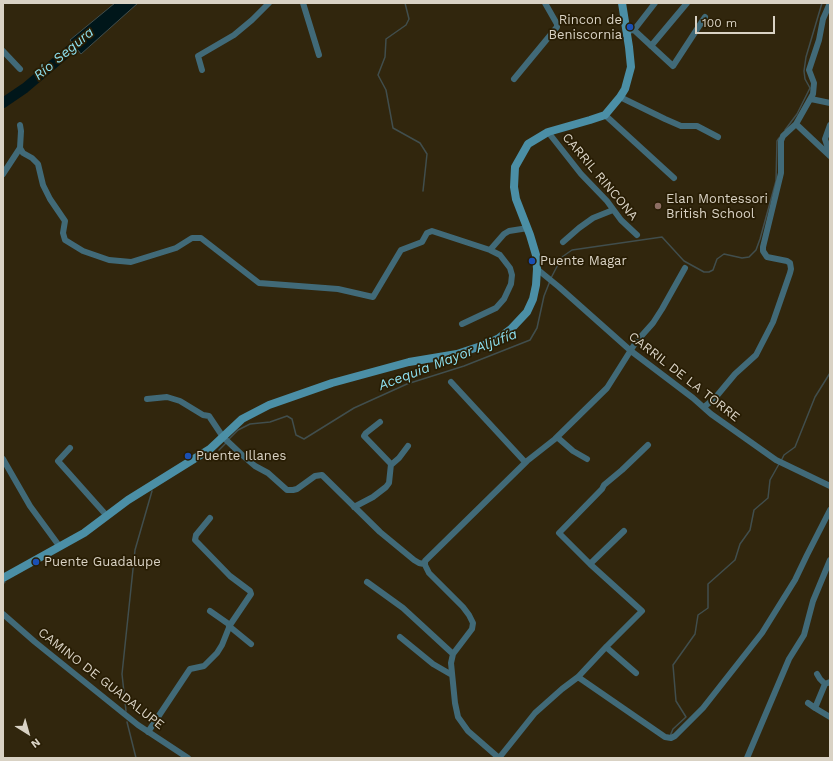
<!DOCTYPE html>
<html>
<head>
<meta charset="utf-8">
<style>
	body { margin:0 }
	#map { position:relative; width:833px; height:761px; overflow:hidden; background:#31260d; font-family:"Work Sans",sans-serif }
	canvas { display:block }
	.frame { position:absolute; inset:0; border:4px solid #d9d2c4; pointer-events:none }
	.north { position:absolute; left:8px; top:713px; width:40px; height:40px; -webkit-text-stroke:3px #281d04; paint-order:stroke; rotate:143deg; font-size:11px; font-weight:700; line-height:16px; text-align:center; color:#d9d2c4 }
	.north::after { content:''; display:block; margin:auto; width:14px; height:18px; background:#d9d2c4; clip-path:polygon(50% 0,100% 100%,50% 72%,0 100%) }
	.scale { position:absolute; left:695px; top:16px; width:80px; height:18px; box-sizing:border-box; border:2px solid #d9d2c4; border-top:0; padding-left:5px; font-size:12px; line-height:14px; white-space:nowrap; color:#d9d2c4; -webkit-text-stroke:3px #281d04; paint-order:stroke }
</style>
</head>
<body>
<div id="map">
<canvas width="833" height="761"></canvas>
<div class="frame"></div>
<div class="north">N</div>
<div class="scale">100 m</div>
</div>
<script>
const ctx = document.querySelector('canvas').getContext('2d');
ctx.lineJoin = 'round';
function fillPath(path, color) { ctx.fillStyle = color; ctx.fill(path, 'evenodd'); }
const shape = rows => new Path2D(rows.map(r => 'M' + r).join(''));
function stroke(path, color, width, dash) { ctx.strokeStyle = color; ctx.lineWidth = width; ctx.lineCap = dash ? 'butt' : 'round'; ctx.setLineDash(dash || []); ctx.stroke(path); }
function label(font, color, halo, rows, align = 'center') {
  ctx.font = font + ' "Work Sans",sans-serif'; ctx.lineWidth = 3.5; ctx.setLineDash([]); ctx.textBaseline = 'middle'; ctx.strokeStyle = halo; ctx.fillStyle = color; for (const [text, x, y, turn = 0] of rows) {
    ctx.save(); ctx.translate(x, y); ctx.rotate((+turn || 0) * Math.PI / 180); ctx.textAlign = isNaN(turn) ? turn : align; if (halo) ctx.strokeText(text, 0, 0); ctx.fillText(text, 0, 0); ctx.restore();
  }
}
const water = shape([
	[115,3,138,3,81,54,70,40,115,3]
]);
fillPath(water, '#00161a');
stroke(water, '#414e4d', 1);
stroke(shape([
	[405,3,409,19,406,25,386,39,385,57,378,75,386,90,393,128,420,143,427,154,423,191],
	[785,130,797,114,810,88,805,79,804,71,806,57,822,3],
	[551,278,562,257,572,250,662,237,684,261,704,272,709,272,713,270,717,259,724,254,742,258,749,257,756,250,760,239,776,181,777,141,779,138],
	[229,439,238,430,250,424,270,422,287,416,292,419,296,435,304,439,354,408,407,384,464,366,530,340,537,328,544,296,550,281],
	[219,450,227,442],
	[781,461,784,455,795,447,815,397,830,373],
	[3,584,5,582],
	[126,711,122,674,135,550,152,491],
	[127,722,136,758],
	[670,736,673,729,686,717,676,701,673,665,695,634,698,615,708,608,708,584,735,560,740,544,750,530,754,510,768,498,770,480,779,464]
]), '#414e4d', 1.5);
stroke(shape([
	[3,103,25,88,84,38]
]), '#00161a', 10);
stroke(shape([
	[303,3,319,55],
	[634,30,655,3],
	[627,31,634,30,673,66,705,17],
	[651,46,687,3],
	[3,51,20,69],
	[202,70,198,56,234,35,252,20,269,3],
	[514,79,557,27,557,24,545,3],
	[620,97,665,119,681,126,697,126,718,137],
	[811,99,830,103],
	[605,115,674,178],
	[796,124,830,156],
	[830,125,825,139,827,145,830,148],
	[548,132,581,174,607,201,621,220,637,235],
	[20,148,23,153,32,158,38,164,43,185,50,199,65,221,63,233,65,240,83,251,109,260,131,262,176,248,192,238,201,238,259,283,338,289,373,297,401,250,422,242,427,233,432,231,490,250,504,234,509,231,528,228],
	[3,174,20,148,21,131,20,125],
	[563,242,579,228,593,218,613,210],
	[537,269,559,287,631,351,693,398,711,414,776,460,830,486],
	[462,324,496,308,504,299,511,284,512,275,510,268,500,255,490,250],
	[451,382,525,462],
	[147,399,167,397,180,401,203,415,209,416,223,437,241,454,255,466,268,473,287,490,293,490,297,489,315,476,322,475,380,532,414,560,419,563,424,564],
	[704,407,715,398,735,374,756,355,773,322,790,273,791,269,790,263,787,261,767,257,763,251,763,247,781,173,781,141,783,136,796,124,813,94,814,83,809,70,819,40,823,19,830,3],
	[557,437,573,451,587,459],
	[70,448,58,461,107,516],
	[3,459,30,506,60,547],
	[391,465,399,458,408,446],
	[354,507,373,497,386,487,389,483,391,464,364,436,366,433,380,422],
	[590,564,624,531],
	[367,582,403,608,453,654],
	[210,611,230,625],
	[3,614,35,642,138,725,188,758],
	[229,626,251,644],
	[400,637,433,664,452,675],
	[606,647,636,673],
	[817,674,820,679,825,684],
	[578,677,665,737,671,738,675,736,703,708,762,633,795,580,807,555,830,510],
	[830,682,825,684,815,708,830,717],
	[808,703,815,708],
	[148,732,190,669,204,666,217,653,222,645,230,625,251,594,250,591,230,576,195,540,196,535,210,518],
	[499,758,468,731,458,717,455,703,451,663,453,654,472,629,473,623,469,615,463,607,429,573,425,565,425,561,527,461,555,439,607,388,636,342,653,323,662,309,685,268],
	[499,758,535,713,562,689,578,677,606,647,642,611,590,564,559,533,602,489,604,485,622,470,648,445],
	[747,758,789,659,804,635,813,601,830,560]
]), '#416a78', 6);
stroke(shape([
	[3,578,84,533,128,500,210,449,242,419,269,405,332,383,409,362,457,354,487,344,499,338,511,329,527,312,533,299,536,285,537,269,536,255,530,235,516,199,514,187,515,167,528,144,548,132,590,120,605,115,620,97,625,89,631,67,629,47,622,3]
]), '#4b8fa6', 8);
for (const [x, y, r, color] of [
	[630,27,4,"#1a4fb4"],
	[658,206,4,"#8d6e63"],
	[532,261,4,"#1a4fb4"],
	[188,456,4,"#1a4fb4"],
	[36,562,4,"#1a4fb4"]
]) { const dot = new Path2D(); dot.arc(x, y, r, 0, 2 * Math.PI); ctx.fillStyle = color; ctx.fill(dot); stroke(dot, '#281d04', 1.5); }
label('13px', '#d9d2c4', '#281d04', [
	["Rincon de",622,20,"right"],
	["Beniscornia",622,35,"right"],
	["Elan Montessori",666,199],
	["British School",666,214],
	["Puente Magar",540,261],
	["Puente Illanes",196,456],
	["Puente Guadalupe",44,562]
], 'left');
label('13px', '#d9d2c4', '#281d04', [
	["CARRIL RINCONA",600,177,50],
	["CARRIL DE LA TORRE",684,377,38],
	["CAMINO DE GUADALUPE",101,679,38]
]);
label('italic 14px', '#8ddfee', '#281d04', [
	["Río Segura",64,54,-40],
	["Acequia Mayor Aljufía",448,360,-21]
]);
</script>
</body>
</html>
